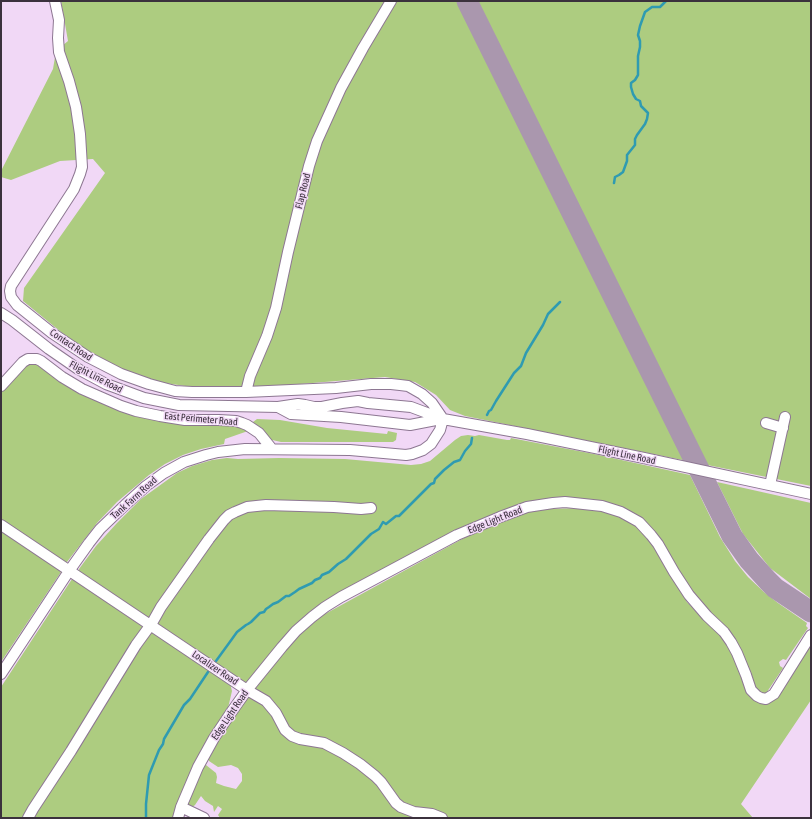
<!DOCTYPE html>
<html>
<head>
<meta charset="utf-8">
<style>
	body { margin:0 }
	#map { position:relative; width:812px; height:819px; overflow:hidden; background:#f1d8f6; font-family:"Asap Condensed",sans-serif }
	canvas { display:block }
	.frame { position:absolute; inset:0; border:2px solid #3b313d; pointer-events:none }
</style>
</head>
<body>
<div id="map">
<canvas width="812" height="819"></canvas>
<div class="frame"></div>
</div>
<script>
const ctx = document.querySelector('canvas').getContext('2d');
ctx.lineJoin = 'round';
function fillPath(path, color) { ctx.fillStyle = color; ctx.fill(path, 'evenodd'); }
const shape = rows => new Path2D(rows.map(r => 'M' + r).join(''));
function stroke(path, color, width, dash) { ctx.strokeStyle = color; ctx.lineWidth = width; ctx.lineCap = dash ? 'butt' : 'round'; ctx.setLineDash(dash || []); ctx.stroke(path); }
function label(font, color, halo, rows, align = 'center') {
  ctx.font = font + ' "Asap Condensed",sans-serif'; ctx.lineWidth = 3; ctx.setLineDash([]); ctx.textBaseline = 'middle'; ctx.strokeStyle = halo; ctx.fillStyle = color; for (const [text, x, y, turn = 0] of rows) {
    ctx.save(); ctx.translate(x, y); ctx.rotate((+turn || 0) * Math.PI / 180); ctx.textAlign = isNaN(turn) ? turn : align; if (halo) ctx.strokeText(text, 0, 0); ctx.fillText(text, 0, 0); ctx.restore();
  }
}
fillPath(shape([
	[61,1,811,1,811,486,465,416,450,410,436,395,415,382,385,377,264,387,199,388,151,381,99,359,61,332,23,301,24,288,105,173,93,159,60,161,11,180,1,177,1,171,53,69,56,51,68,41],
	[34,360,107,404,235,425,248,431,225,439,224,444,201,449,183,455,165,464,149,475,117,502,97,523,67,562,64,562,1,521,1,392,26,364],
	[257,419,280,420,327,428,387,434,388,431,397,433,396,440,393,442,281,442,268,439,254,425,253,422],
	[468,435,475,436,479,435,507,440,510,440,511,438,594,454,690,475,720,537,735,561,748,577,764,592,778,603,807,623,806,626,808,628,786,660,783,659,779,662,780,666,783,668,767,692,768,693,787,665,768,695,759,693,703,607,625,509,523,505,328,601,247,683,245,683,155,623,233,509,150,622,79,573,79,569,96,546,117,523,141,499,177,473,192,466,212,460,227,458,238,459,279,458,345,459,411,465,421,464,430,461,455,440,461,436],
	[717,482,811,503,811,599,770,568,743,534],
	[590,508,616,513,636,525,652,542,687,602,704,620,723,636,734,655,745,686,767,702,811,642,811,700,741,804,753,818,447,818,406,808,372,769,293,734,252,689,285,649,314,620,475,532,535,509],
	[1,528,59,569,61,572,1,662],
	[72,579,77,579,148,626,26,818,1,818,1,687],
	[152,632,230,683,232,691,228,708,224,716,176,818,31,818,148,633],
	[251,694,267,704,285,732,319,743,371,774,390,801,436,818,220,818,218,815,222,809,218,806,214,812,213,806,205,801,201,796,195,805,191,808,187,805,188,800,203,765,206,765,216,773,217,777,216,783,224,786,236,789,242,781,242,774,238,768,231,765,218,767,209,761,208,756,247,696]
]), '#adcc80');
stroke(shape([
	[614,183,615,177,619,175,623,172,627,161,627,155,635,145,635,139,637,135,645,124,647,119,648,113,641,106,640,101,636,99,633,94,631,87,631,83,635,80,638,75,638,56,640,47,640,41,638,35,640,26,645,12,652,7,660,7,666,1],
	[487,415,489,411,491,410,496,401,514,373,521,366,526,353,543,325,548,314,560,302],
	[216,661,232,639,237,632,246,625,248,624,251,622,260,613,264,612,266,609,269,607,273,604,278,602,286,596,289,596,295,592,299,589,312,583,315,580,320,578,322,575,329,572,338,564,346,559,371,534,379,529,383,522,386,524,396,516,399,516,431,484,434,483,435,479,444,470,454,462,460,460,465,451,471,444,472,438],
	[146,818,146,804,149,775,159,750,163,744,164,739,184,705,190,699,208,672]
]), '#2f9bb1', 2.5);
stroke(shape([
	[467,1,732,536,749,560,768,581,775,588,811,612]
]), '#aa97ae', 21);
const minor = shape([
	[55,1,59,20,58,38,59,52,69,81,76,107,80,134,82,167,80,174,74,189,11,286,10,291,11,297,17,305,52,333,88,357,121,374,149,384,175,391,192,392,246,392,336,388,371,384,391,384,400,385,408,386,422,394,432,403,443,419],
	[1,313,12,320,49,349,78,369,106,384,144,398,179,405,278,407,298,404,305,405,314,407,322,407,342,403,358,401,368,403,411,407,443,419,527,434,644,458,811,494],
	[1,386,23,362,28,359,37,359,41,361,62,377,82,389,121,406,136,411,160,416,185,420,219,420,236,421,242,423,247,425,259,433,272,449],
	[246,392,250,376,267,336,276,308,288,252,309,166,317,141,341,88,363,48,391,1],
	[278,407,291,414,341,417,410,425,441,419],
	[766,423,783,428],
	[770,485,785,417],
	[1,525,247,690,266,701,276,713,285,730,292,736,300,739,324,743,343,753,360,764,375,776,381,782,396,803,401,807,414,812,432,814,442,818],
	[1,674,69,571,89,543,100,529,125,505,146,486,164,473,184,462,206,455,218,452,245,449,350,450,406,455,412,454,423,450,431,444,440,430,443,419],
	[181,807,204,818],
	[28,818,33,809,71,751,112,684,136,645,152,623,161,607,209,539,224,520,229,515,235,512,247,507,266,505,334,507,361,509,371,508],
	[178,818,181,807,198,767,214,738,230,714,247,690,282,647,296,631,312,617,325,607,341,597,457,535,500,517,527,507,553,503,565,502,602,506,621,512,639,522,651,535,658,544,674,572,689,595,707,616,724,632,731,642,737,653,746,675,751,690,757,696,761,698,766,699,774,694,811,635]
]);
stroke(minor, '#8d7792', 12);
stroke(minor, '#fff', 10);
label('10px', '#3b313d', '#f1d8f6', [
	["Flap Road",303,191,-76],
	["Contact Road",71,345,34],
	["Flight Line Road",96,377,27],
	["East Perimeter Road",201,419,5],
	["Flight Line Road",627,455,12],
	["Tank Farm Road",134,498,-42],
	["Edge Light Road",495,520,-22],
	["Localizer Road",215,668,34],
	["Edge Light Road",230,715,-56]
]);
</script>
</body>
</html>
